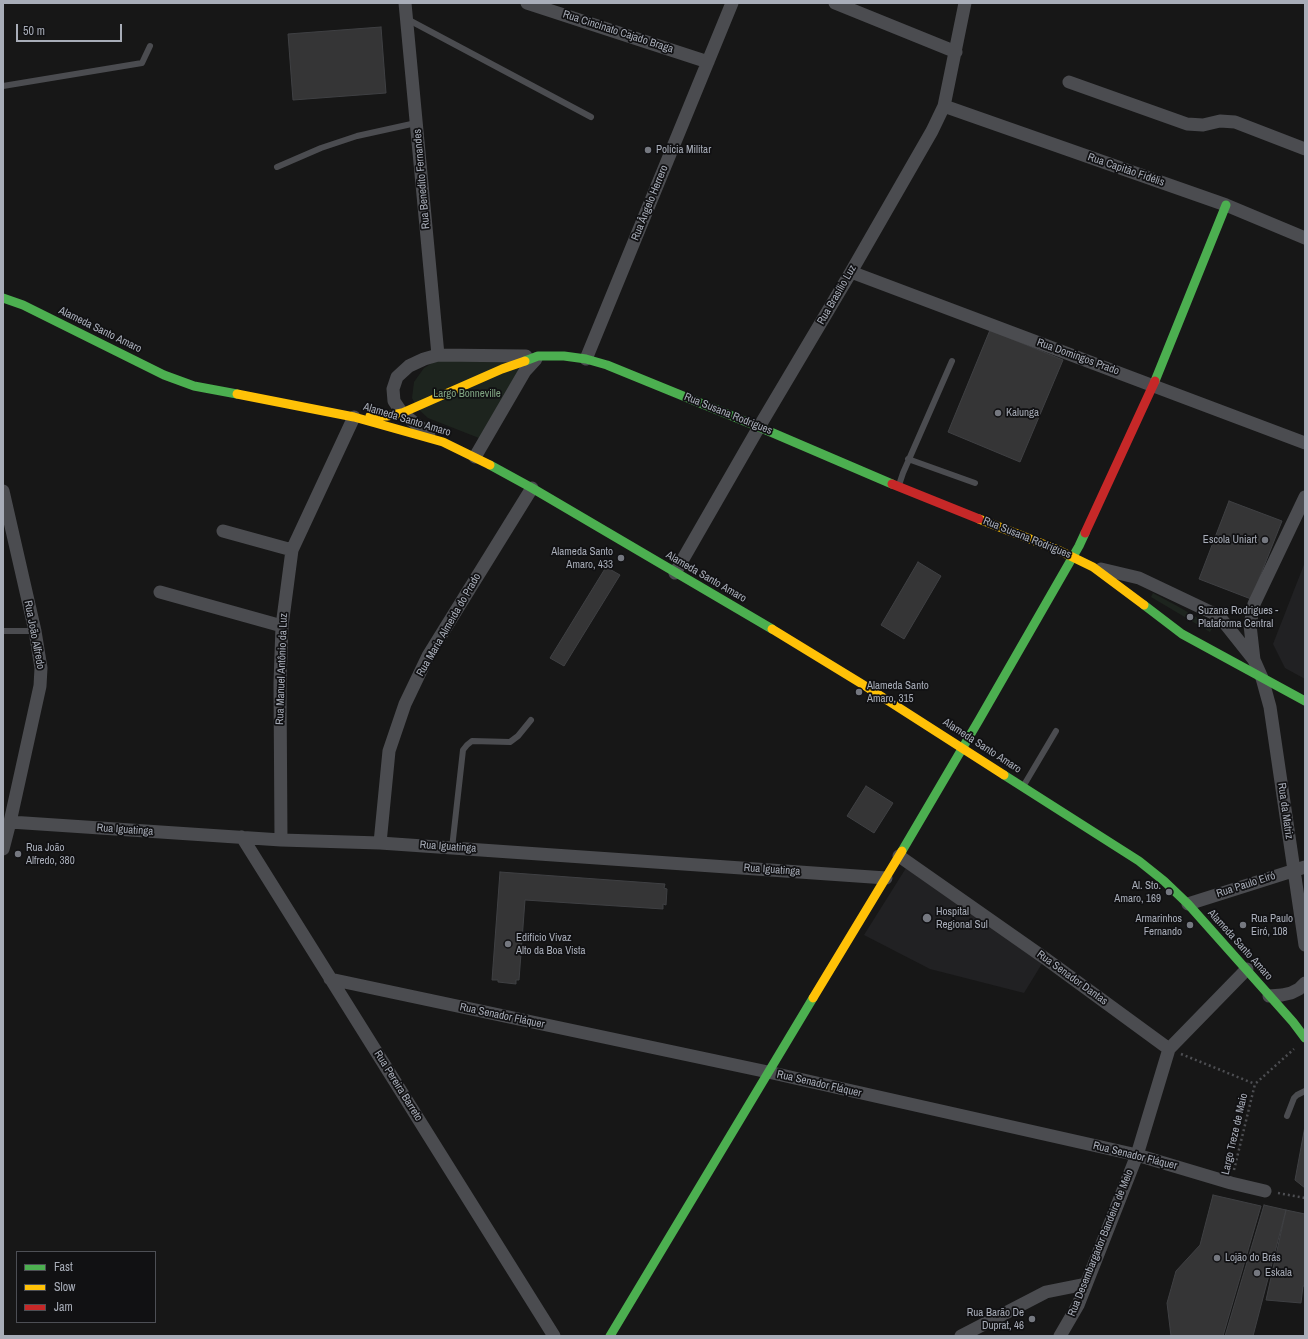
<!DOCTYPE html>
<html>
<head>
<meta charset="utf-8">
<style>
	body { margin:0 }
	#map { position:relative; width:1308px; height:1339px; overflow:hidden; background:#171717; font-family:"Archivo Narrow",sans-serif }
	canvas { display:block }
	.frame { position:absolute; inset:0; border:4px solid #a8adb8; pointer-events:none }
	.legend { position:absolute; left:16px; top:1251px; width:140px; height:72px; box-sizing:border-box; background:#111113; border:1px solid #4d4f55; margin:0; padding:5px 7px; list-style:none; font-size:12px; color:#a8adb8 }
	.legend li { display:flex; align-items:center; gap:8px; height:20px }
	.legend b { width:20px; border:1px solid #4d4f55 }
	.scale { position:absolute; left:16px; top:24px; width:106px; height:18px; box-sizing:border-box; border:2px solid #a8adb8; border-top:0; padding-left:5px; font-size:12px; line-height:14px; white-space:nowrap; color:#a8adb8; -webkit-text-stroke:3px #111113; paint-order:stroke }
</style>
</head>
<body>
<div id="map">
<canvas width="1308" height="1339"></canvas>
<div class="frame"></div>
<ul class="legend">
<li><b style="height:5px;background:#4caf50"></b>Fast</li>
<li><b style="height:5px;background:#ffc107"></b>Slow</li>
<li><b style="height:5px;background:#c62828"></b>Jam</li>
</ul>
<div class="scale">50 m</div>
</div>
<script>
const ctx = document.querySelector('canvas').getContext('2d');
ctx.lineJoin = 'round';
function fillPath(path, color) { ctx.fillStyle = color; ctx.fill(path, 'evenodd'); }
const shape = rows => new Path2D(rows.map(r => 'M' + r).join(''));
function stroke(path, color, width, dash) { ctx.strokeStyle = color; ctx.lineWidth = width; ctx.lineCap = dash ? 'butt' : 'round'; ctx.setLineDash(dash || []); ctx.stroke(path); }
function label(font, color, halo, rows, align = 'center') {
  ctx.font = font + ' "Archivo Narrow",sans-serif'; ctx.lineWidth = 3.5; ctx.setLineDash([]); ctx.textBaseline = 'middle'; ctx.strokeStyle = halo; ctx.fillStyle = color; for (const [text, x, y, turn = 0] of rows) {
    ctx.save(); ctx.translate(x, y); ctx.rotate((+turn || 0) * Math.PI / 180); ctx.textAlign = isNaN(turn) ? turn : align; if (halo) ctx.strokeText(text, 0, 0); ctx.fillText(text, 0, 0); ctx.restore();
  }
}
fillPath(shape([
	[1305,562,1305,679,1285,668,1273,644],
	[906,868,1043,962,1024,993,930,969,864,935]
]), '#212123');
fillPath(shape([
	[442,357,527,360,484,440,428,418,418,409,412,398,414,382,424,368],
	[1153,593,1179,607,1213,627,1210,632,1151,597]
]), '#1d241e');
const building = shape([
	[381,27,386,93,293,100,288,34,381,27],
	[990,330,1063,360,1020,462,948,432,990,330],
	[1229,501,1282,521,1251,599,1199,579,1229,501],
	[918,562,941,576,904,639,881,625,918,562],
	[606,567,620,575,564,666,550,658,606,567],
	[866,786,893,803,874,833,847,816,866,786],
	[500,872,665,884,664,888,667,889,666,905,663,904,663,909,525,900,519,980,516,980,516,984,498,982,498,980,492,980,500,872],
	[1305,1126,1305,1188,1295,1180,1305,1126],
	[1213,1195,1261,1206,1223,1336,1171,1336,1167,1303,1176,1271,1200,1245,1213,1195],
	[1264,1205,1286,1210,1253,1336,1225,1336,1264,1205],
	[1286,1210,1305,1214,1305,1286,1303,1286,1301,1303,1266,1300,1286,1210]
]);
fillPath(building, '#353536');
stroke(building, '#3f4043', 1);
stroke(shape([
	[1181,1054,1255,1084],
	[1234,1170,1255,1084,1294,1049],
	[1278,1193,1305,1198]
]), '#4d4e52', 2.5, [2, 3]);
stroke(shape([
	[407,19,591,117],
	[3,86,142,63,150,46],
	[277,167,321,148,357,136,416,123],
	[908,459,975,483],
	[899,485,903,473,952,361],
	[3,631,35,631],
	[1024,785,1056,731],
	[452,848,463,750,467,745,472,741,510,742,518,736,531,720],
	[1287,1116,1294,1098,1297,1095,1305,1091]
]), '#4b4c50', 6);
stroke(shape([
	[405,3,438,355],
	[527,3,708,62],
	[835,3,956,52],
	[1069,82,1187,124,1203,125,1220,121,1235,122,1305,149],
	[944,106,1226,205,1305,238],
	[851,272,1305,443],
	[586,359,732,3],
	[429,433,416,424,402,413,394,401,393,389,397,377,409,366,424,359,438,355,526,356],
	[475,457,525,371,536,359],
	[3,491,35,631,41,668,40,686,10,822,3,849],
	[223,531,292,550],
	[1101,569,1139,578,1219,616,1254,660,1262,678,1270,707,1305,945],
	[675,573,759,427,851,272,932,131,944,106,965,3],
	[160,592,282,626],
	[1254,660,1250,625,1254,604,1305,497],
	[10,822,281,840,380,843,886,878],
	[242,837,554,1336],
	[281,840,280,683,282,626,292,550,354,417],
	[380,843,389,751,405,704,428,656,532,488],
	[899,856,1046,959,1169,1049],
	[1188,904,1305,867],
	[330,979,768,1072,1137,1155,1231,1183,1265,1191],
	[1269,996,1282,995,1291,993,1299,989,1305,983],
	[961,1336,1046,1292,1086,1284],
	[1060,1336,1078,1305,1137,1155,1169,1049,1247,969]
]), '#4b4c50', 13);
stroke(shape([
	[3,298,23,305,164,375,194,386,237,394],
	[525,361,538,356,564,356,586,359,607,365,759,427,892,484],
	[1155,381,1226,205],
	[490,465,532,488,772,629],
	[1144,605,1182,634,1305,701],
	[1004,775,1139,861,1164,881,1188,904,1293,1022,1305,1038],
	[902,851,979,720,1079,546,1085,533],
	[610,1336,813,998]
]), '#4caf50', 9);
stroke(shape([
	[237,394,354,417,443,442,490,465],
	[370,416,387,416,402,413,502,369,525,361],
	[979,519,1058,550,1093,567,1144,605],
	[772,629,862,684,1004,775],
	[813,998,902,851]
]), '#ffc107', 9);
stroke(shape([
	[892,484,979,519],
	[1085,533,1155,381]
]), '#c62828', 9);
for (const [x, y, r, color] of [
	[648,150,4,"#757880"],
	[998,413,4,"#757880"],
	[1265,540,4,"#757880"],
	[621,558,4,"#757880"],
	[1190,617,4,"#757880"],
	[859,692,4,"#757880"],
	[18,854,4,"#757880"],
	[1169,892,4,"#757880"],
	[927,918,5,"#757880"],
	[1190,925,4,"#757880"],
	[1243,925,4,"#757880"],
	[508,944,4,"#757880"],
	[1217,1258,4,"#757880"],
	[1257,1273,4,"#757880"],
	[1032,1319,4,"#757880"]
]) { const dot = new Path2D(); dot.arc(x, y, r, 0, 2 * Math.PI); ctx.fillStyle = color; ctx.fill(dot); stroke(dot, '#111113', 1.5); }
label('11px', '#a8adb8', '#111113', [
	["Rua Cincinato Cajado Braga",618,32,18],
	["Rua Capitão Fidélis",1126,170,19],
	["Rua Benedito Fernandes",422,179,-95],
	["Rua Ângelo Herrero",650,203,-68],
	["Rua Brasílio Luz",837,295,-60],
	["Alameda Santo Amaro",100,330,26],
	["Rua Domingos Prado",1078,357,20],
	["Rua Susana Rodrigues",728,414,22],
	["Alameda Santo Amaro",407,420,17],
	["Rua Susana Rodrigues",1027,538,22],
	["Alameda Santo Amaro",706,577,30],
	["Rua Maria Almeida do Prado",449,625,-60],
	["Rua João Alfredo",34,635,79],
	["Rua Manuel Antônio da Luz",282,669,-88],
	["Alameda Santo Amaro",982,746,33],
	["Rua da Matriz",1285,811,82],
	["Rua Iguatinga",125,830,4],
	["Rua Iguatinga",448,847,4],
	["Rua Iguatinga",772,870,4],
	["Rua Paulo Eiró",1246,885,-18],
	["Alameda Santo Amaro",1240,945,48],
	["Rua Senador Dantas",1072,978,36],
	["Rua Senador Fláquer",502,1016,12],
	["Rua Senador Fláquer",819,1084,13],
	["Rua Pereira Barreto",398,1086,58],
	["Largo Treze de Maio",1235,1134,-77],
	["Rua Senador Fláquer",1135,1156,14],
	["Rua Desembargador Bandeira de Melo",1101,1243,-68]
]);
label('11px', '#a8adb8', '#111113', [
	["Polícia Militar",656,150],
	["Kalunga",1006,413],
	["Escola Uniart",1257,540,"right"],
	["Alameda Santo",613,552,"right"],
	["Amaro, 433",613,565,"right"],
	["Suzana Rodrigues -",1198,611],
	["Plataforma Central",1198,624],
	["Alameda Santo",867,686],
	["Amaro, 315",867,699],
	["Rua João",26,848],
	["Alfredo, 380",26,861],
	["Al. Sto.",1161,886,"right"],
	["Amaro, 169",1161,899,"right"],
	["Hospital",936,912],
	["Regional Sul",936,925],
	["Armarinhos",1182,919,"right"],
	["Fernando",1182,932,"right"],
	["Rua Paulo",1251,919],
	["Eiró, 108",1251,932],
	["Edifício Vivaz",516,938],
	["Alto da Boa Vista",516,951],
	["Lojão do Brás",1225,1258],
	["Eskala",1265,1273],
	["Rua Barão De",1024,1313,"right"],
	["Duprat, 46",1024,1326,"right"]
], 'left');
label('11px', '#7fa381', '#111113', [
	["Largo Bonneville",467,394]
]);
</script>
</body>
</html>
